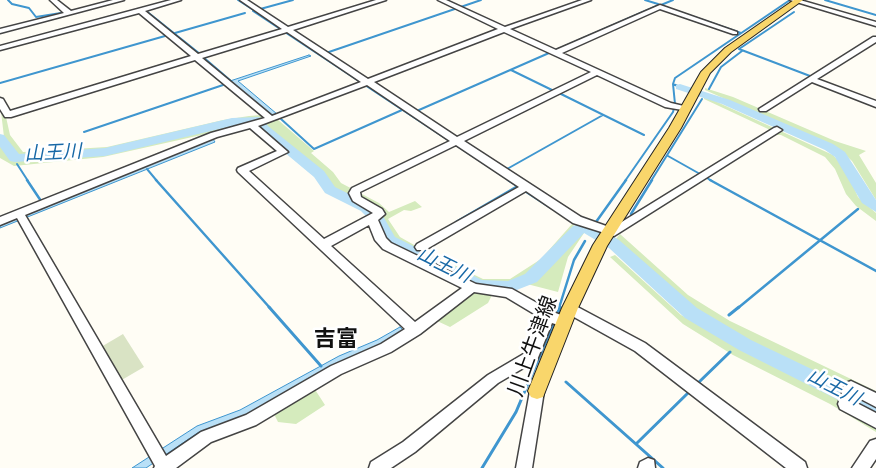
<!DOCTYPE html>
<html>
<head>
<meta charset="utf-8">
<style>
	body { margin:0 }
	canvas { display:block; background:#fffdf5 }
</style>
</head>
<body>
<canvas width="876" height="468"></canvas>
<script>
const ctx = document.querySelector('canvas').getContext('2d');
ctx.lineJoin = 'round';
function fillPath(path, color) { ctx.fillStyle = color; ctx.fill(path, 'evenodd'); }
const shape = rows => new Path2D(rows.map(r => 'M' + r).join(''));
function stroke(path, color, width, dash) { ctx.strokeStyle = color; ctx.lineWidth = width; ctx.lineCap = dash ? 'butt' : 'round'; ctx.setLineDash(dash || []); ctx.stroke(path); }
function label(font, color, halo, rows, align = 'center') {
  ctx.font = font + ' Spectral,"Noto Sans JP",serif'; ctx.lineWidth = 5; ctx.setLineDash([]); ctx.textBaseline = 'middle'; ctx.strokeStyle = halo; ctx.fillStyle = color; for (const [text, x, y, turn = 0] of rows) {
    ctx.save(); ctx.translate(x, y); ctx.rotate((+turn || 0) * Math.PI / 180); ctx.textAlign = isNaN(turn) ? turn : align; if (halo) ctx.strokeText(text, 0, 0); ctx.fillText(text, 0, 0); ctx.restore();
  }
}
fillPath(shape([
	[705,88,733,97,835,141,866,151,859,155,876,183,876,200,852,161,841,151,705,90],
	[704,96,833,155,845,168,858,197,876,213,876,221,856,206,846,194,835,169,825,157,781,135,774,135,768,129,704,99],
	[0,103,6,117,10,135,23,152,107,147,223,120,249,116,261,115,265,118,226,122,107,150,25,156,16,155,4,137],
	[277,119,314,151,311,153,333,172,341,183,379,203,389,212,415,201,422,207,411,211,404,210,388,219,400,237,423,250,483,279,510,279,541,259,572,224,577,228,534,270,511,284,482,283,391,240,375,211,332,188,321,173,288,143,267,128,264,123],
	[249,121,255,123,103,157,14,166,0,158,0,143,11,158,19,160,104,153],
	[579,233,584,233,568,257,558,292,527,284,551,266],
	[620,234,688,295,730,321,876,391,876,405,758,346,704,316,684,302,615,240],
	[615,255,681,315,876,418,876,432,830,404,733,355,683,324,610,257],
	[472,292,492,295,488,303,450,327,435,320],
	[314,388,325,405,296,424,278,422,274,414]
]), '#d5ebbd');
fillPath(shape([
	[123,334,144,367,120,381,101,347]
]), '#d9e3c4');
const water = shape([
	[309,55,311,56,238,81,277,114,273,116,230,81,309,55],
	[213,139,215,142,0,228,0,224,213,139],
	[400,327,404,331,380,346,342,362,242,417,199,432,146,468,132,468,197,426,240,410,339,356,377,340,400,327]
]);
fillPath(water, '#b9e0f7');
stroke(water, '#3f96cf', 1);
stroke(shape([
	[8,0,12,4,29,8,36,17,67,12],
	[238,0,255,11],
	[293,0,253,11,510,181],
	[645,0,658,4],
	[825,0,876,15],
	[661,5,673,0],
	[668,8,741,33],
	[145,10,200,54],
	[794,12,739,49,810,76],
	[175,33,245,13],
	[556,50,659,5],
	[326,53,481,0],
	[203,57,231,81],
	[511,70,554,91],
	[0,83,165,36],
	[680,87,673,84,675,78,790,0],
	[709,89,721,67,742,51],
	[559,93,644,135],
	[419,110,549,53],
	[281,119,314,149,402,110],
	[84,132,223,85],
	[668,156,700,174],
	[17,164,28,181],
	[147,169,157,181],
	[507,169,603,115],
	[707,178,712,181],
	[625,181,673,112,675,104,673,84],
	[651,181,702,99]
]), '#3f96cf', 2);
stroke(shape([
	[27,180,41,201],
	[156,180,270,308],
	[508,180,551,208],
	[710,180,876,271],
	[631,214,652,180],
	[456,222,516,187],
	[596,222,626,180],
	[577,224,584,228],
	[559,308,574,260,585,241],
	[738,308,858,209]
]), '#3f96cf', 2.5);
stroke(shape([
	[269,307,321,366],
	[557,315,560,307],
	[729,315,739,307],
	[566,382,663,468],
	[697,384,730,352],
	[636,444,689,392],
	[482,468,516,412,554,322]
]), '#3f96cf', 3);
fillPath(shape([
	[680,84,730,100,833,144,845,152,876,200,876,212,862,203,835,157,825,150,722,104,676,89,676,85,680,84],
	[258,117,262,118,268,126,324,171,335,187,371,205,383,216,395,237,482,280,508,281,525,274,573,226,584,223,604,230,619,240,697,308,751,340,876,400,876,419,739,350,685,318,609,248,584,233,537,282,509,293,474,290,384,245,372,222,361,211,325,193,314,177,260,132,255,125,232,126,105,156,15,162,10,161,0,147,0,134,4,135,19,154,105,148,232,118,258,117]
]), '#b9e0f7');
const minor = shape([
	[50,0,57,0,71,11,113,0,124,0,0,33,0,29,64,13,50,0],
	[171,0,181,0,145,11,198,54,282,29,240,0,247,0,288,27,376,0,386,0,293,30,368,79,498,29,438,0,446,0,505,27,582,0,591,0,510,29,556,50,660,5,737,32,737,34,733,34,660,9,562,53,671,103,688,107,688,111,665,107,597,75,464,141,581,217,609,227,612,228,774,128,777,127,782,130,614,236,573,223,526,191,425,250,417,250,415,247,417,244,519,187,456,145,360,192,361,197,382,209,385,214,378,220,386,238,391,243,476,284,512,289,553,312,569,318,571,322,569,326,564,327,552,323,537,360,498,383,415,452,391,468,369,468,371,462,403,442,488,375,527,352,541,318,506,297,474,292,420,334,391,352,341,374,256,425,211,442,176,468,154,468,155,466,17,218,0,225,0,217,211,133,265,118,195,60,11,117,5,117,0,109,0,98,3,99,10,111,191,56,139,13,0,50,0,46,171,0],
	[287,32,361,82,272,116,202,58,287,32],
	[504,32,591,72,457,137,374,82,504,32],
	[367,85,450,141,352,188,349,193,353,201,373,213,324,239,249,171,288,152,258,126,367,85],
	[250,128,277,151,238,168,237,170,238,172,405,329,381,344,331,366,246,415,201,432,166,456,25,215,217,137,250,128],
	[369,225,375,240,383,249,462,288,415,322,331,246,369,225],
	[790,0,800,0,876,22,876,26,790,0],
	[873,37,876,37,876,42,817,79,876,101,876,107,812,82,766,111,760,111,759,109,873,37],
	[570,303,645,343,805,462,807,468,786,468,635,351,565,312,564,308,565,304,570,303],
	[851,381,876,393,876,407,855,396,853,401,876,413,876,428,840,409,838,404,844,387,846,383,851,381],
	[537,385,542,386,544,391,532,468,516,468,530,391,532,386,537,385],
	[876,439,876,459,870,468,852,468,870,441,876,439],
	[648,458,654,460,655,468,638,468,640,462,648,458]
]);
const major = shape([
	[794,0,803,0,731,52,710,73,681,128,607,246,578,308,543,397,537,399,531,397,528,391,562,308,593,245,669,128,701,72,725,48,794,0]
]);
stroke(minor, '#444', 3);
stroke(major, '#222', 2);
fillPath(minor, '#fff');
fillPath(major, '#f9d66b');
label('italic 19px', '#1768a6', '#fff', [
	["山王川",53,155,-3],
	["山王川",443,267,26],
	["山王川",833,389,27]
]);
label('21px', '#111', '#fff', [
	["川上牛津線",535,347,-70]
]);
label('bold 22px', '#111', '#fff', [
	["吉富",336,342]
]);
</script>
</body>
</html>
